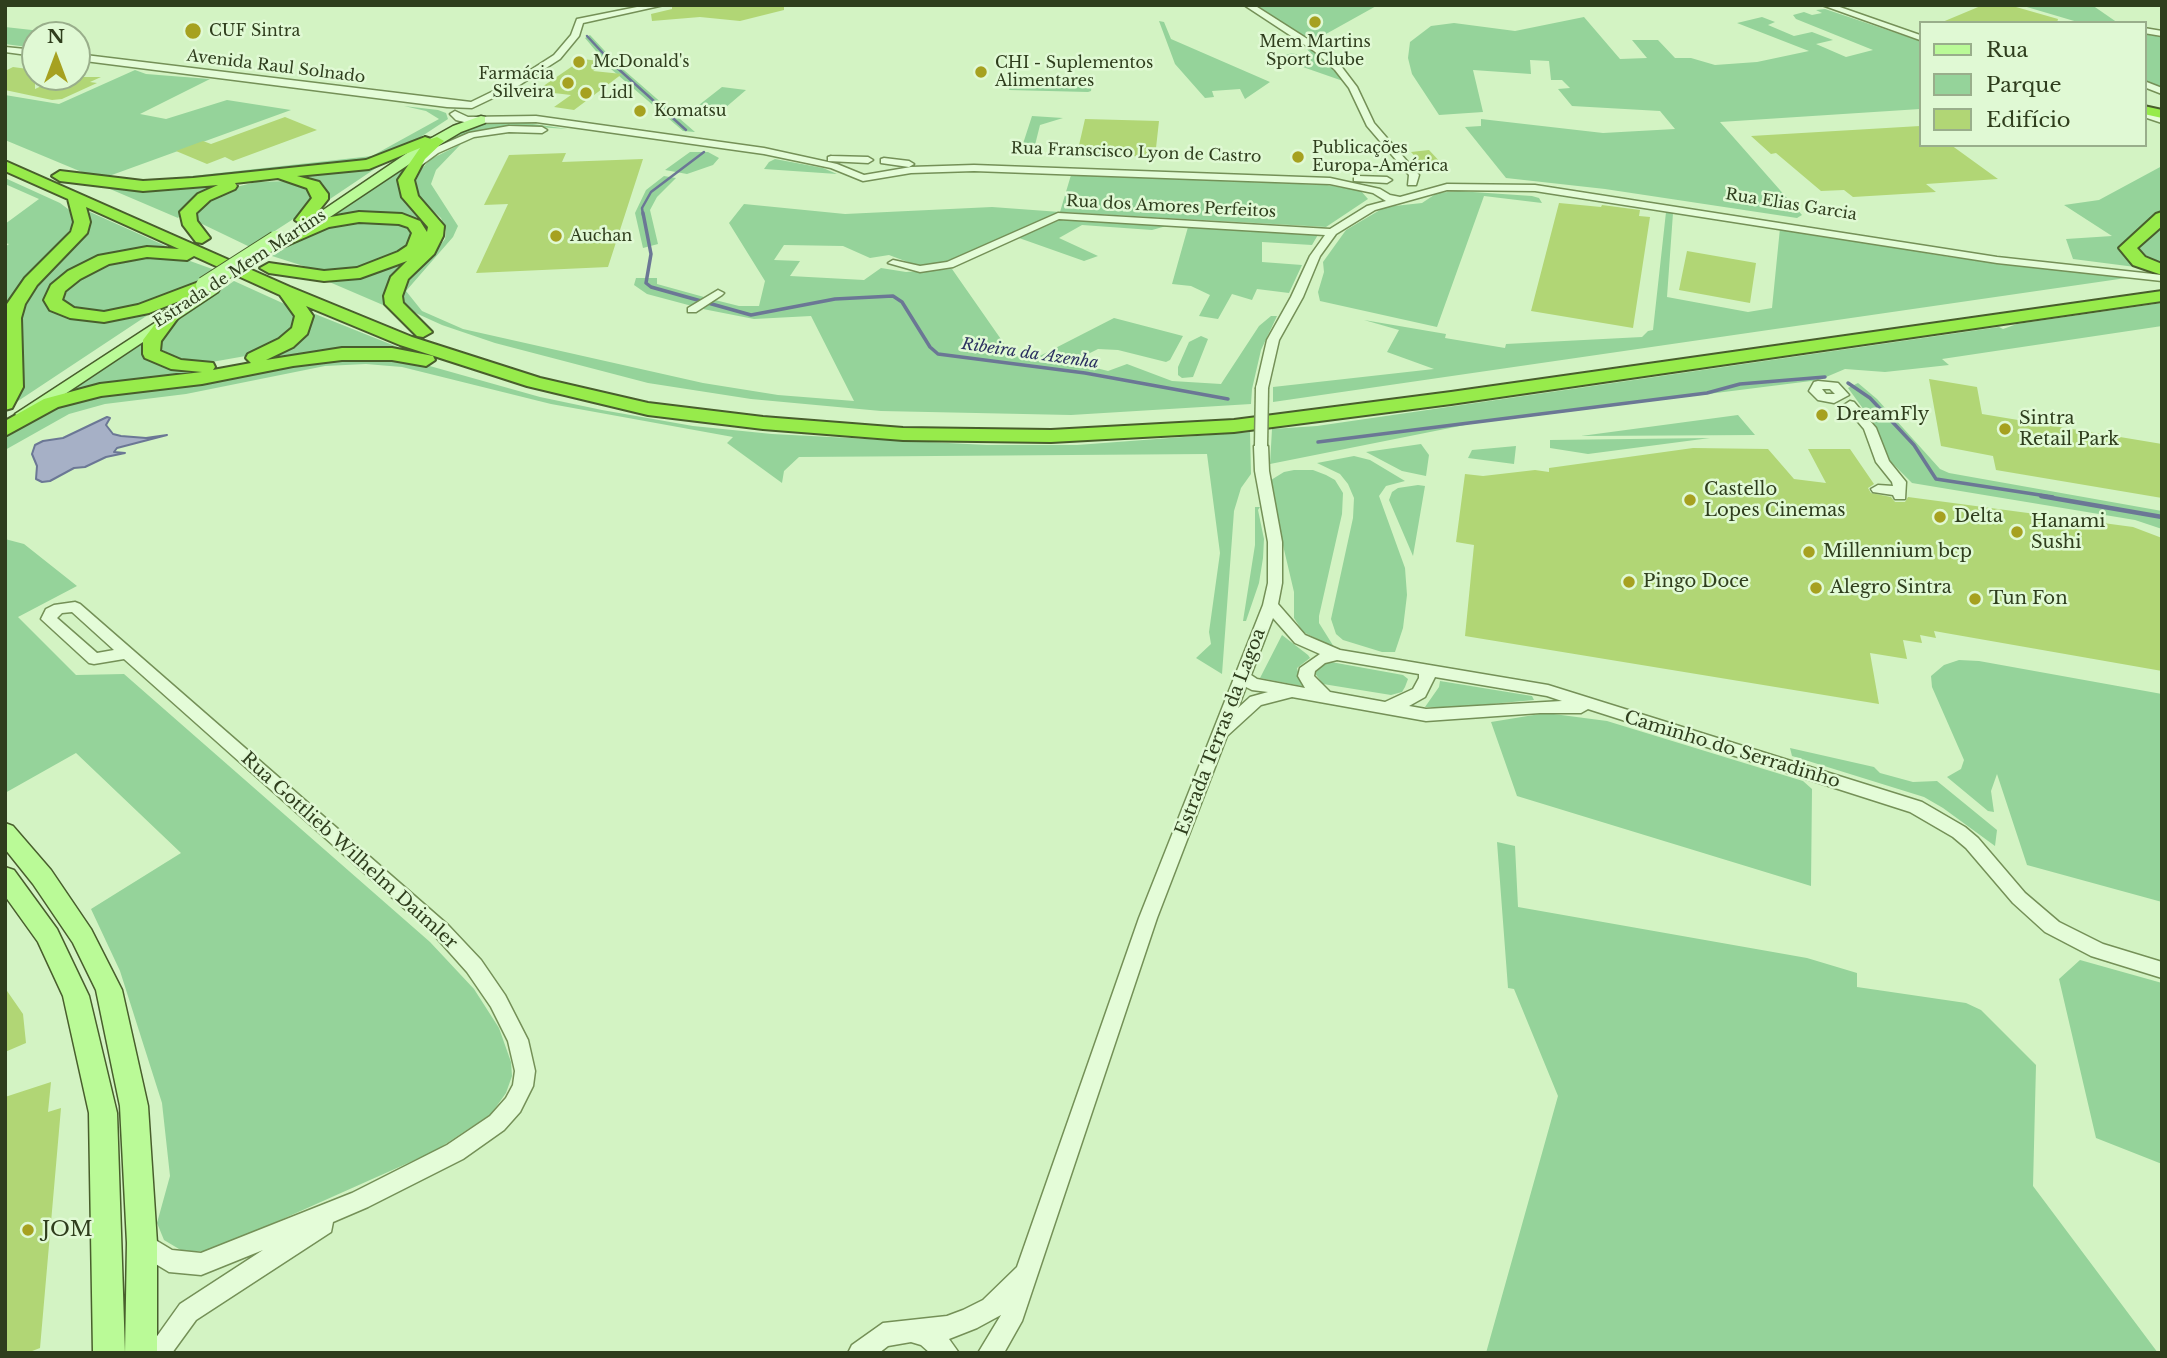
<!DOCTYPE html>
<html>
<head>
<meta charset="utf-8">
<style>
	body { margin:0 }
	#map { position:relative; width:2167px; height:1358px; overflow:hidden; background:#d3f3c3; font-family:"Libre Baskerville",serif }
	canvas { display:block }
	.frame { position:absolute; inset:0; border:7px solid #2f3e1d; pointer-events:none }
	.legend { position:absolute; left:1919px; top:21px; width:228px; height:126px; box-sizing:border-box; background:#e0f9d4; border:2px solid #99ae8b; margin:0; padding:9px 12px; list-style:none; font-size:21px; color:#2f3e1d }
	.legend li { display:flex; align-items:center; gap:14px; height:35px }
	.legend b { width:35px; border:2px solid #99ae8b }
	.north { position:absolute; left:21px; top:21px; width:70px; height:70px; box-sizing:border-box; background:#e0f9d4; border:2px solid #99ae8b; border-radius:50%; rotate:0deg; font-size:19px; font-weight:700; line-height:28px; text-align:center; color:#2f3e1d }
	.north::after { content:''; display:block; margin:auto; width:24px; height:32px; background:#a6a120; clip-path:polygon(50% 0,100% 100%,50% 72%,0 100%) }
</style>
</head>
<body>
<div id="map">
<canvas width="2167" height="1358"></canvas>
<div class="frame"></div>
<ul class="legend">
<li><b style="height:9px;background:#bafa97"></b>Rua</li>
<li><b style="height:19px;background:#95d39a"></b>Parque</li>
<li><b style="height:19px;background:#b1d675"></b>Edifício</li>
</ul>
<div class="north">N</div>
</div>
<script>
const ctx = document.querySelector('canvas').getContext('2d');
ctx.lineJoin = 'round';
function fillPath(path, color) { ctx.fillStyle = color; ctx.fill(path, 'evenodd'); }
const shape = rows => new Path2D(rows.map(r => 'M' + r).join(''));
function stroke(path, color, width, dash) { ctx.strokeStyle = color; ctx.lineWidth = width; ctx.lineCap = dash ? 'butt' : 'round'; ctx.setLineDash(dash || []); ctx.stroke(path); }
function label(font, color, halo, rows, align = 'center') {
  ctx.font = font + ' "Libre Baskerville",serif'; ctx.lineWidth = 5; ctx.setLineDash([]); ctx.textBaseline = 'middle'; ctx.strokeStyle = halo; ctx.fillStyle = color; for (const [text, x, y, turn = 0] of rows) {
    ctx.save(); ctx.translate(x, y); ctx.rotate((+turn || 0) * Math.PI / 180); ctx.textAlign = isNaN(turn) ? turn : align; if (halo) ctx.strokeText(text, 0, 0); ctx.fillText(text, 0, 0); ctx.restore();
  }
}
fillPath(shape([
	[1253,5,1378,5,1317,39,1306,38],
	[2020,5,2092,5,2118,23,2081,23],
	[1825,9,1920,41,1920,109,1720,122,1802,215,1797,218,1605,189,1506,178,1465,127,1481,126,1481,119,1603,133,1675,129,1660,111,1572,106,1558,89,1570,88,1562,80,1551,80,1549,61,1530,60,1531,74,1473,70,1483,112,1439,115,1412,74,1408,58,1410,42,1431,26,1454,23,1515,31,1584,17,1620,59,1647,58,1632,40,1658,40,1675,58,1691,58,1715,65,1757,62,1809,51,1737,23,1762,17,1775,22,1768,25,1794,36,1812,32,1833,40,1816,44,1846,57,1873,50,1796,19,1793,15,1804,12,1812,15,1822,13,1816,10],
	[1159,21,1164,22,1171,39,1270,82,1245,99,1240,89,1212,91,1214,97,1205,98,1175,64],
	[5,27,50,32,73,34,35,35,35,48,5,44],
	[2144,34,2162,37,2162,89,2144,82],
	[590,35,617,64,695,132,683,131,611,69,585,38],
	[1309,48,1333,68,1343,81,1277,58,1292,53,1308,58,1313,56,1307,49],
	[135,70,146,74,210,79,140,114,166,119,227,100,291,110,109,176,121,179,165,179,372,156,439,119,426,111,404,106,438,110,446,113,448,119,410,144,372,161,151,183,89,175,5,140,5,95,59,104],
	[1014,78,1088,79,1092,81,1091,91,1088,92,1009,90,1010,80],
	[722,87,746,90,725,108,699,105],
	[1032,116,1063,118,1040,125,1034,149,1040,151,1020,153],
	[512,121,568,129,536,127,453,140,439,145,475,125],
	[461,144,436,170,431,184,458,226,453,237,406,291,422,311,463,329,703,383,778,395,854,401,811,316,754,319,703,309,715,300,739,306,759,306,765,281,729,223,744,204,845,214,992,207,1060,212,1071,175,1327,185,1361,191,1368,199,1326,227,1062,212,1071,218,1170,225,1152,230,1082,225,1059,238,1098,256,1084,261,1019,238,1004,237,945,264,921,267,889,255,870,258,843,246,784,245,774,260,800,261,790,276,864,280,881,268,906,272,952,269,1012,355,1032,360,1114,318,1183,336,1170,360,1166,362,1118,350,1098,349,1072,362,1108,371,1127,364,1172,381,1221,384,1259,326,1271,316,1277,316,1261,350,1252,389,1251,404,1071,415,881,411,751,399,648,383,495,343,442,325,409,310,401,298,403,282,415,267,438,248,445,239,446,231,441,218,419,198,416,180,422,168,431,159],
	[690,152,708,152,719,158,713,165,687,174,665,170],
	[775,159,823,168,837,174,764,169,769,162],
	[385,162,330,199,327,200,329,193,322,183,305,177,292,176,229,183,183,212,178,218,103,186,122,187],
	[407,163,400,181,400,195,430,227,429,238,391,278,387,290,387,303,383,305,320,278,363,275,425,238,402,215,372,213,320,221],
	[2162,166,2162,210,2120,246,2122,253,2143,268,2073,259,2066,239,2112,236,2064,205,2099,200],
	[664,176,676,178,657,197,650,210,658,244,643,248,635,213,646,190],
	[5,178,60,203,72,212,74,225,8,304,5,313,5,247,9,244,5,243,5,224,39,199,5,184],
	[289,181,312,189,314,197,298,216,250,247,198,222,195,217,200,205,228,189,256,182],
	[1458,191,1532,196,1539,198,1542,203,1484,196,1437,327,1320,301,1318,292,1324,272,1323,262,1346,230,1385,207,1422,203,1437,193],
	[90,212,168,247,144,248,51,288,46,295,45,303,53,312,97,321,160,307,9,407,23,301],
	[1666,212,1673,213,1667,297,1748,312,1772,308,1780,228,1950,257,2133,277,1273,402,1273,387,1434,369,1387,352,1399,330,1364,320,1446,334,1445,338,1505,348,1506,344,1642,337,1648,331,1653,330],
	[353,219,405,224,413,238,403,251,357,270,328,271,313,269,272,256,318,229],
	[2162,226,2162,267,2146,259,2137,249,2137,245],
	[1188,227,1319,233,1312,245,1262,242,1262,262,1302,265,1289,293,1257,289,1252,300,1232,294,1218,319,1199,316,1210,295,1191,286,1172,284],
	[130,256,179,257,215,270,180,292,115,313,83,311,62,301,64,288,84,272],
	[636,278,657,278,657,284,704,297,692,306,647,294,634,285],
	[234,281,289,306,295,317,287,336,257,354,206,363,178,359,159,348,161,334,170,326],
	[2162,303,2162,326,1942,359,1949,365,1885,372,1845,369,1819,380,1470,424,1270,464,1272,429,1317,426,1999,327,2003,329,2017,324],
	[315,314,405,350,135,381,63,392,144,337,142,350,148,359,210,370,257,361],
	[1201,336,1208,339,1193,377,1182,378,1178,375,1178,367,1189,342],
	[349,357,412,361,540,397,602,410,693,426,772,434,987,445,1077,445,1250,432,1251,474,1241,488,1234,511,1222,674,1196,658,1211,644,1209,632,1220,553,1207,454,799,457,784,471,782,483,727,443,733,437,551,404,402,367,366,364,325,366,186,394,105,404,69,414,5,450,5,434,74,398],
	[1858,383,1877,399,1940,469,1949,473,2162,511,2162,529,2135,520,1912,483,1890,461,1872,421,1848,388],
	[1738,415,1755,435,1581,436],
	[1710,438,1588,454,1550,448,1550,440],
	[1421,444,1429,455,1426,476,1402,471,1366,452],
	[1516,446,1514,464,1468,458,1472,450],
	[1354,456,1370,460,1405,481,1386,486,1379,496,1405,568,1407,595,1403,628,1395,652,1382,652,1343,640,1336,634,1331,619,1353,518,1354,498,1348,484,1340,474,1317,463],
	[1294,470,1313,470,1326,475,1335,480,1343,493,1342,514,1319,616,1319,623,1334,647,1303,632,1294,618,1294,592,1274,507,1271,480,1284,472],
	[1418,485,1425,486,1413,556,1389,500,1392,492,1398,488],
	[1255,507,1260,507,1258,510,1264,539,1263,558,1259,583,1246,621,1243,621,1255,545],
	[5,539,24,544,77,586,18,617,76,675,124,674,430,942,474,989,499,1028,511,1062,512,1076,506,1093,491,1114,435,1151,211,1251,184,1252,164,1240,157,1223,170,1176,162,1103,120,971,91,909,181,853,76,753,5,793],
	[1282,635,1308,655,1310,658,1297,668,1302,686,1260,678],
	[1959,660,1979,661,2162,694,2162,902,2027,865,1997,774,1991,791,1994,812,1988,811,1947,777,1961,769,1964,760,1932,687,1931,676,1944,665],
	[1331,662,1403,675,1408,679,1405,687,1402,692,1391,695,1323,684,1314,672,1317,667],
	[1440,681,1532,696,1534,700,1458,707,1425,707,1439,687],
	[1546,713,1607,721,1803,781,1812,789,1811,886,1517,796,1491,722],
	[1790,748,1874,767,1880,773,1913,782,1937,781,1997,830,1995,846,1943,808,1924,797,1792,756],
	[1497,842,1515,846,1518,907,1807,958,1857,973,1857,987,1966,1003,1981,1010,2036,1065,2033,1186,2158,1353,1486,1353,1558,1096,1514,989,1508,988],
	[2080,960,2162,983,2162,1164,2096,1138,2059,979]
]), '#95d39a');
const water = shape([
	[107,417,110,418,106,425,113,434,121,436,146,438,167,435,117,448,114,452,125,453,106,457,85,467,74,468,50,481,42,482,36,479,37,466,32,454,35,445,43,441,63,438,107,417]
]);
fillPath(water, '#a6b0c6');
stroke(water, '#6b7795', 2);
stroke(shape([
	[587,36,614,65,686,130],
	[643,215,642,208,651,192,704,152]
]), '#6b7795', 2.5);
stroke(shape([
	[643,213,651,254,646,283,651,287,751,315,835,299,893,296,902,302,930,347,938,354,1085,373,1228,399],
	[1848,383,1870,398,1914,445,1936,479,2053,497],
	[1318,442,1707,393,1740,384,1825,377]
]), '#6b7795', 3.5);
stroke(shape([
	[2041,496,2162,517]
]), '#6b7795', 4.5);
fillPath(shape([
	[672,5,784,5,784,10,740,21,700,17,652,21,651,14,672,9],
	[1983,5,2009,5,2058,19,2057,23,1940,23],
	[583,59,606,62,593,71,622,74,574,110,554,107,571,95,536,91],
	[13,67,35,70,35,89,61,77,101,77,90,82,97,83,62,99,52,100,5,90,5,71],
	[285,117,317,130,233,161,225,157,207,164,176,151,203,141,211,144],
	[1085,119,1159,121,1155,157,1077,154],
	[1920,126,1920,145,1951,145,1998,179,1926,184,1936,192,1853,197,1844,190,1821,191,1776,153,1771,154,1751,136],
	[1429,150,1443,165,1425,167,1411,152],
	[566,153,562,162,643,159,608,267,476,273,508,204,484,205,509,155],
	[1559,203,1601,207,1602,205,1640,210,1639,216,1650,217,1633,328,1531,311],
	[1687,251,1756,263,1750,303,1679,290],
	[1929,379,1977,387,1982,414,2162,444,2162,498,1996,470,1993,456,1941,446],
	[1693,448,1768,449,1794,479,1826,483,1808,449,1850,449,1874,484,1868,488,1871,493,1891,497,1895,502,1905,502,1908,497,2133,527,2162,538,2162,671,1934,631,1936,638,1920,635,1922,643,1903,640,1907,659,1870,653,1879,704,1465,636,1474,545,1456,542,1465,474,1483,476,1535,470,1549,472,1549,468],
	[5,988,23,1014,26,1043,5,1052],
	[51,1082,48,1112,61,1108,40,1348,27,1353,5,1353,5,1097]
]), '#b1d675');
const minor = shape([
	[647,5,664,5,583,23,579,36,560,59,518,86,472,108,447,107,77,60,77,54,471,102,512,82,554,55,571,35,577,19,647,5],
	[1244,5,1254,5,1320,47,1341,66,1357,87,1374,123,1419,175,1416,185,1408,185,1409,175,1367,126,1349,88,1335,70,1314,51,1244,5],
	[1822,5,1834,5,1920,35,1920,40,1822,5],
	[2144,28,2162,31,2162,36,2144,33,2144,28],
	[5,47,35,50,35,56,5,52,5,47],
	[2144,81,2162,88,2162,94,2144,87,2144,81],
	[455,111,468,117,536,116,764,148,837,164,864,175,911,167,974,165,1330,178,1380,189,1390,195,1400,197,1447,184,1535,185,1997,257,2162,275,2162,281,1997,263,1535,191,1447,190,1375,210,1336,234,1320,256,1303,297,1279,340,1268,388,1262,392,1256,388,1267,340,1291,297,1310,256,1325,235,1059,219,953,267,920,272,888,263,893,260,920,266,947,262,1058,213,1330,229,1367,206,1386,201,1373,193,1330,184,974,171,911,173,863,181,831,168,764,154,536,122,468,123,456,120,450,114,455,111],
	[2144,111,2162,117,2162,123,2144,117,2144,111],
	[509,126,542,127,547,130,542,133,509,132,474,137,438,153,419,167,411,165,432,149,469,133,509,126],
	[831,156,868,157,873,160,868,163,828,161,828,157,831,156],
	[884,158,909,161,914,164,909,167,881,163,881,159,884,158],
	[1358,176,1387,177,1392,180,1387,183,1354,181,1354,177,1358,176],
	[718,290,724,293,722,295,696,312,688,312,688,308,718,290],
	[1818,381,1838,383,1849,395,1834,403,1818,400,1809,391,1814,382,1818,381],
	[1822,389,1830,389,1835,394,1826,394,1822,389],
	[1850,401,1854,402,1876,428,1889,461,1906,482,1905,499,1895,499,1893,495,1873,492,1871,489,1878,485,1893,486,1892,482,1876,462,1864,429,1844,405,1850,401],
	[1261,442,1268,446,1269,471,1282,542,1282,583,1278,604,1305,635,1340,650,1548,685,1922,802,1965,827,1978,838,2025,893,2059,922,2103,944,2162,962,2162,978,2091,956,2045,932,2013,903,1966,848,1953,837,1910,812,1588,709,1581,713,1540,713,1426,721,1292,697,1261,705,1227,736,1157,918,1022,1321,1004,1353,978,1353,1001,1315,977,1328,949,1339,959,1353,930,1353,921,1345,911,1342,888,1346,879,1353,848,1353,852,1345,883,1323,947,1316,963,1310,983,1300,1017,1267,1139,918,1263,605,1268,583,1268,542,1255,471,1254,446,1261,442],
	[1273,618,1295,643,1320,654,1300,668,1298,676,1305,688,1257,679,1251,675,1273,618],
	[1337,660,1419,674,1419,678,1413,689,1385,702,1330,692,1314,676,1315,671,1325,663,1337,660],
	[1435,677,1547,696,1562,701,1426,709,1409,706,1425,697,1435,677],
	[1246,687,1252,690,1268,692,1250,697,1238,708,1246,687],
	[75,602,80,604,448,925,481,960,505,995,528,1040,535,1071,533,1086,520,1112,504,1130,463,1159,368,1207,333,1222,331,1232,196,1320,172,1353,145,1353,180,1304,263,1250,201,1275,169,1272,134,1251,131,1243,134,1235,142,1232,172,1250,201,1253,352,1193,447,1145,490,1116,506,1098,513,1085,515,1071,508,1041,491,1007,467,972,434,935,124,659,94,664,89,663,41,619,46,609,54,605,75,602],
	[72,612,114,650,97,653,57,618,62,613,72,612]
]);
const major = shape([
	[481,116,485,117,485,123,461,132,429,151,288,245,283,246,276,242,419,145,453,126,481,116],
	[213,285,220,289,218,292,29,418,23,419,15,414,213,285],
	[5,823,13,826,51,870,91,929,122,990,148,1106,157,1243,157,1353,125,1353,127,1243,120,1106,96,990,73,943,33,884,5,849,5,823],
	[5,867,14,870,57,929,89,996,117,1113,125,1353,93,1353,89,1113,63,996,38,942,5,896,5,867]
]);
const highway = shape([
	[2144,106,2162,110,2162,118,2144,114,2144,106],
	[425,137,431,139,437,137,444,141,425,159,414,180,418,196,444,226,443,236,434,254,408,279,402,296,403,303,432,332,423,337,417,336,385,304,384,296,391,277,407,261,360,278,324,281,269,273,260,268,269,263,324,271,357,268,398,252,407,246,412,233,408,227,399,224,359,222,329,227,283,247,275,242,277,238,325,218,359,212,402,214,420,221,427,232,428,227,402,197,398,180,420,148,369,169,297,176,319,182,328,194,328,199,309,223,303,225,295,220,312,198,307,188,278,178,235,183,237,186,235,189,210,200,196,213,197,221,210,238,202,243,196,242,183,225,180,212,198,194,218,185,143,191,60,181,52,176,60,171,143,181,193,178,366,160,425,137],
	[5,161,290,287,412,337,540,378,648,403,763,417,903,428,1051,430,1234,420,1451,392,2162,291,2162,301,1451,404,1234,432,1051,442,903,440,763,429,648,415,527,386,400,345,306,306,313,316,307,334,293,347,266,360,342,348,392,348,433,356,435,360,426,366,392,360,342,360,293,366,202,384,101,396,58,407,5,436,5,421,44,399,100,384,202,372,171,369,145,358,143,354,143,340,165,311,177,311,180,315,161,341,160,351,181,360,213,363,215,367,213,370,251,363,246,358,248,354,279,339,292,328,295,316,280,295,194,256,187,260,147,257,109,264,80,279,65,291,62,300,74,308,104,312,138,305,204,280,213,285,210,289,149,313,104,322,70,318,50,310,44,300,51,285,68,271,98,256,147,247,179,249,86,207,90,222,87,233,37,285,25,304,21,318,23,387,12,408,5,410,7,304,25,278,71,232,74,222,68,199,5,171,5,161],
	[2162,212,2162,226,2137,248,2145,257,2162,264,2162,275,2133,265,2119,248,2156,214,2162,212]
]);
stroke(minor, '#749057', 3);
stroke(major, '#485e2c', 3);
stroke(highway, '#485e2c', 4);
fillPath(minor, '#e4fcd8');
fillPath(major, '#bafa97');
fillPath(highway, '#97eb4b');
const minorBridge = shape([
	[1261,446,1262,388]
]);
const majorBridge = shape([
	[204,285,276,239]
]);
stroke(minorBridge, '#749057', 15, []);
stroke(majorBridge, '#485e2c', 18, []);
stroke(minorBridge, '#e4fcd8', 12);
stroke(majorBridge, '#bafa97', 16);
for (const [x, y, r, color] of [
	[1315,22,7,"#a6a120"],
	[193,31,9,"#a6a120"],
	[579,62,7,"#a6a120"],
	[981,72,7,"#a6a120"],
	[568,83,7,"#a6a120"],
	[586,93,7,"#a6a120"],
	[640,111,7,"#a6a120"],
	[1298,157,7,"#a6a120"],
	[556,236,7,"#a6a120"],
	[1822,415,7,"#a6a120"],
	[2005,429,7,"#a6a120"],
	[1690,500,7,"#a6a120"],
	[1940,517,7,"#a6a120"],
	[2017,532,7,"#a6a120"],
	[1809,552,7,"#a6a120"],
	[1629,582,7,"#a6a120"],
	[1816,588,7,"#a6a120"],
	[1975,599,7,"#a6a120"],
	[28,1230,7,"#a6a120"]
]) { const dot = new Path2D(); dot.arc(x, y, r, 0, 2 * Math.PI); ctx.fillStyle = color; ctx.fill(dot); stroke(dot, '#e0f9d4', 2.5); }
label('16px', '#2f3e1d', '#e0f9d4', [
	["CUF Sintra",209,31],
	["Mem Martins",1315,42,"center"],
	["Sport Clube",1315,60,"center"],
	["McDonald's",593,62],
	["CHI - Suplementos",995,63],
	["Alimentares",995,81],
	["Farmácia",554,74,"right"],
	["Silveira",554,92,"right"],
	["Lidl",600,93],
	["Komatsu",654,111],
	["Publicações",1312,148],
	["Europa-América",1312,166],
	["Auchan",570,236]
], 'left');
label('16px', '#2f3e1d', '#e0f9d4', [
	["Avenida Raul Solnado",276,67,7],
	["Rua Franscisco Lyon de Castro",1136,153,2],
	["Rua Elias Garcia",1791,205,9],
	["Rua dos Amores Perfeitos",1171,207,3],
	["Estrada de Mem Martins",240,269,-33]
]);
label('italic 16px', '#2b3060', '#e0f9d4', [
	["Ribeira da Azenha",1030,354,8]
]);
label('18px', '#2f3e1d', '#e0f9d4', [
	["DreamFly",1836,415],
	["Sintra",2019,419],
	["Retail Park",2019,440],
	["Castello",1704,490],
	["Lopes Cinemas",1704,511],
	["Delta",1954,517],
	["Hanami",2031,522],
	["Sushi",2031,543],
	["Millennium bcp",1823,552],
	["Pingo Doce",1643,582],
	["Alegro Sintra",1830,588],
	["Tun Fon",1989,599]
], 'left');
label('18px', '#2f3e1d', '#e0f9d4', [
	["Estrada Terras da Lagoa",1221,732,-69],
	["Caminho do Serradinho",1732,750,17],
	["Rua Gottlieb Wilhelm Daimler",349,851,42]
]);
label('21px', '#2f3e1d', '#e0f9d4', [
	["JOM",42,1230]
], 'left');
</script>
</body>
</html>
